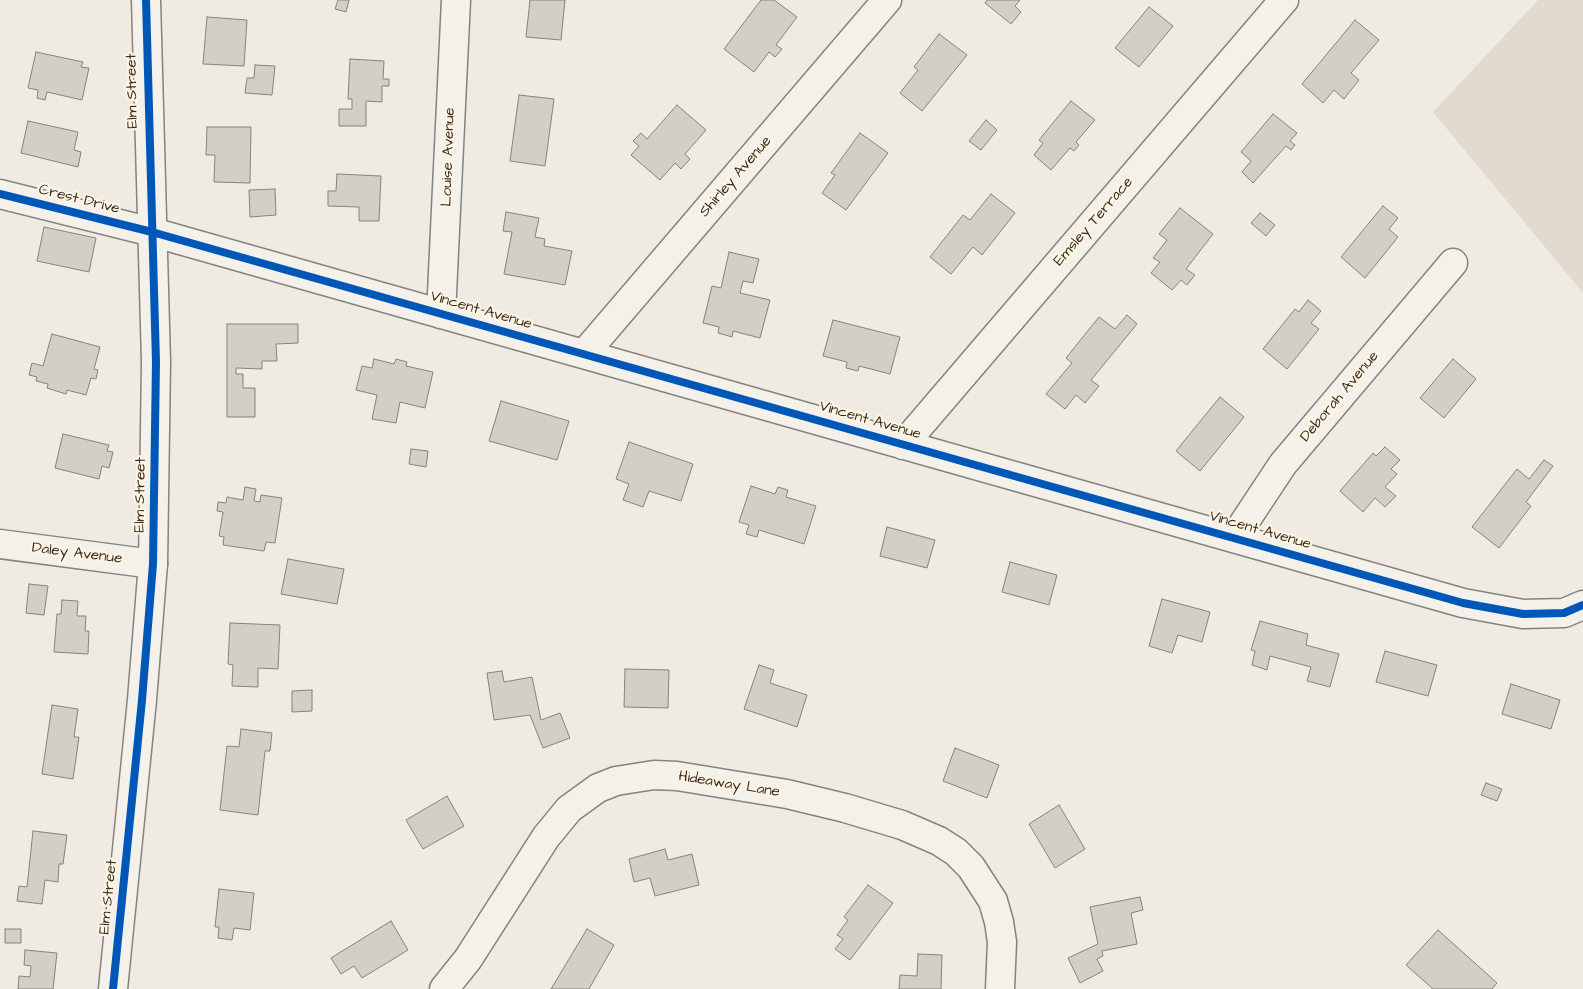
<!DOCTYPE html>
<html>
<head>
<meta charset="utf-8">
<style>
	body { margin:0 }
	canvas { display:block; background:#efebe2 }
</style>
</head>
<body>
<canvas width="1583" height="989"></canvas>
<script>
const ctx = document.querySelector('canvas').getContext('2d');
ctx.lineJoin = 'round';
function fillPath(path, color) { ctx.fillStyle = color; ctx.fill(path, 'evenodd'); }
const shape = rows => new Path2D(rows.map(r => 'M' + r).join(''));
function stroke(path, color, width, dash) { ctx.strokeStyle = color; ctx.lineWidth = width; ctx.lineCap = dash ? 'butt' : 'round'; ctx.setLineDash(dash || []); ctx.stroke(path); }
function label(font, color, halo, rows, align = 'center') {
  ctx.font = font + ' "Architects Daughter",sans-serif'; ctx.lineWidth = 4.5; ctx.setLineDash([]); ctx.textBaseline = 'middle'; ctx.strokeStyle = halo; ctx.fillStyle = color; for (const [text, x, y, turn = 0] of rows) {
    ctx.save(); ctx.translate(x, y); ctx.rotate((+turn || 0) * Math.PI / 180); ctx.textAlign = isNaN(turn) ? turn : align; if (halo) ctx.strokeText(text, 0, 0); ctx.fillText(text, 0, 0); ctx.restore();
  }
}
fillPath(shape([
	[1538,0,1583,0,1583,293,1433,112]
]), '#e1dace');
const building = shape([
	[338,0,349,0,346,12,335,9,338,0],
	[530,0,565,0,561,40,526,37,530,0],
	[761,0,774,0,797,17,776,45,782,49,775,57,769,52,754,72,724,49,761,0],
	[987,0,1020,0,1015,6,1021,12,1011,24,985,3,987,0],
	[1149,7,1173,26,1139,67,1115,48,1149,7],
	[207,17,247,20,244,66,203,64,207,17],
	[1355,20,1379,40,1351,73,1359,80,1344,99,1334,90,1323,103,1302,84,1355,20],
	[939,34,967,55,922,111,900,93,918,70,914,67,939,34],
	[36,52,83,62,81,67,89,68,82,100,47,92,45,100,37,98,38,90,28,88,36,52],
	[350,59,384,61,383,79,389,79,389,86,382,86,382,102,366,101,366,126,339,126,339,109,352,109,352,99,348,99,350,59],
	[255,65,275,66,272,95,245,93,247,78,254,78,255,65],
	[519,95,554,99,545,166,510,161,519,95],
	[1071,101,1095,120,1076,142,1079,145,1074,151,1070,148,1051,170,1034,155,1043,143,1039,140,1071,101],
	[677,105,706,130,685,154,690,159,681,169,675,163,660,180,631,155,639,146,633,141,641,133,647,139,677,105],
	[1273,114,1297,133,1290,141,1295,145,1291,150,1286,146,1253,183,1242,172,1251,161,1241,152,1273,114],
	[986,120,997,130,981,150,969,141,986,120],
	[28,121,78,132,74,150,81,152,78,167,21,153,28,121],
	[207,127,251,127,250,183,214,182,215,155,206,155,207,127],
	[860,133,888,153,846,210,822,193,835,175,831,173,860,133],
	[337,174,381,176,379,221,359,221,359,207,328,206,328,191,336,191,337,174],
	[275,189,276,215,250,217,249,190,275,189],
	[991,194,1015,213,982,255,973,247,951,274,930,257,963,215,970,220,991,194],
	[1383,206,1398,218,1389,229,1398,237,1365,278,1341,257,1383,206],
	[1180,208,1213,234,1186,269,1195,275,1187,285,1181,280,1172,290,1151,273,1160,262,1153,258,1167,240,1159,234,1180,208],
	[506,212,539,218,535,237,545,239,544,246,572,251,565,285,504,274,512,232,503,231,506,212],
	[1260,213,1275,225,1266,236,1251,223,1260,213],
	[44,227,96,238,89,272,37,261,44,227],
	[729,252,759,259,753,283,743,281,740,293,770,300,760,338,733,331,732,337,718,333,719,327,703,323,712,286,721,288,729,252],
	[1308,300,1321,311,1311,323,1319,329,1287,369,1263,349,1295,309,1299,312,1308,300],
	[1127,315,1137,324,1091,380,1099,386,1085,403,1076,395,1065,409,1046,394,1072,363,1066,358,1099,317,1115,329,1127,315],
	[833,320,900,337,890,374,859,366,858,371,846,368,847,362,823,356,833,320],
	[227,324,298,324,298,343,276,344,277,361,262,361,262,369,236,368,236,374,243,374,243,388,255,388,255,417,227,417,227,324],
	[52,334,100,347,94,369,98,370,96,379,91,378,86,395,67,390,66,394,47,388,48,384,36,381,37,377,29,375,32,363,43,366,52,334],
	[374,359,394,364,396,359,407,362,406,366,433,372,425,408,400,402,396,423,372,419,377,395,356,390,362,366,372,368,374,359],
	[1453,359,1476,379,1444,418,1420,398,1453,359],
	[1220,397,1244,417,1200,471,1176,451,1220,397],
	[501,401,569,421,557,460,489,441,501,401],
	[63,434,109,445,107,451,113,452,109,468,102,466,99,479,55,468,63,434],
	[629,442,693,464,681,501,649,491,643,507,623,500,629,484,616,479,629,442],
	[1385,447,1400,460,1391,469,1397,474,1385,487,1396,496,1385,507,1375,498,1363,512,1340,491,1373,453,1376,456,1385,447],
	[411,449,428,451,426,467,409,464,411,449],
	[1544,460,1553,466,1526,502,1531,506,1499,548,1472,527,1517,469,1529,479,1544,460],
	[751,486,775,494,778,487,788,490,786,497,816,506,804,544,759,530,757,537,746,534,749,525,739,522,751,486],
	[245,487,256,489,254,501,260,502,261,495,282,498,275,543,266,542,264,551,223,545,224,537,219,536,223,512,217,511,218,502,226,503,227,497,243,500,245,487],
	[887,527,935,540,927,568,880,556,887,527],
	[288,559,344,569,337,604,281,594,288,559],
	[1010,562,1057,575,1049,605,1002,592,1010,562],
	[29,584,48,586,44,615,26,613,29,584],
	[1162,599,1210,612,1202,642,1178,635,1172,653,1149,646,1162,599],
	[62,600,78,601,77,616,86,616,85,631,89,631,88,654,54,652,57,614,61,614,62,600],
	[1260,621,1308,634,1306,645,1339,654,1330,687,1307,681,1311,667,1270,656,1267,670,1252,665,1255,651,1251,650,1260,621],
	[230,623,280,625,278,669,258,668,258,687,232,686,233,665,228,664,230,623],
	[1385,651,1437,665,1428,696,1376,682,1385,651],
	[759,665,774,670,770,683,807,695,797,727,744,709,759,665],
	[625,669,669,670,668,708,624,707,625,669],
	[502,671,504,682,532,677,541,720,560,713,570,738,543,748,530,715,494,720,487,673,502,671],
	[1511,684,1560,700,1551,729,1502,714,1511,684],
	[312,690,312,711,292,712,292,691,312,690],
	[52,705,78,709,74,737,79,737,73,779,42,774,52,705],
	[241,729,272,733,270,751,265,751,258,815,220,810,227,746,239,747,241,729],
	[955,748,999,765,987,798,943,781,955,748],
	[1486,783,1502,789,1497,801,1481,795,1486,783],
	[447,796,464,826,423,849,406,820,447,796],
	[1059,805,1085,849,1055,868,1029,824,1059,805],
	[33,831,67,835,63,864,59,864,58,882,45,880,42,904,17,901,19,886,27,887,33,831],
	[665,849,668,860,692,854,699,885,655,896,650,878,634,882,629,859,665,849],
	[868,885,893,903,850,960,835,949,843,939,837,935,848,920,844,917,868,885],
	[219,889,254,893,250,930,234,928,232,940,218,938,219,927,215,927,219,889],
	[1140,897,1143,910,1131,913,1137,944,1102,951,1103,956,1097,959,1103,971,1080,983,1068,958,1098,944,1090,907,1140,897],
	[391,921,408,950,362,978,354,966,341,974,331,958,391,921],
	[5,929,21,929,21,943,5,943,5,929],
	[587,929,614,945,589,989,551,989,587,929],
	[1438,930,1497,983,1492,989,1433,989,1406,965,1438,930],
	[25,950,57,953,53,989,18,989,19,976,30,977,31,966,24,965,25,950],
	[918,954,942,955,941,989,899,989,900,975,917,976,918,954]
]);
fillPath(building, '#d2cec8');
stroke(building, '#87827b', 1);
const minor = shape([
	[0,194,152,232,1463,603,1523,614,1564,613,1583,605],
	[441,314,456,0],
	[584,354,887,0],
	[903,445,1284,0],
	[1234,538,1283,464,1453,263],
	[0,544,153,564],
	[444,989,468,959,546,837,569,809,598,788,616,781,654,775,677,776,787,794,845,808,902,825,939,841,956,852,971,867,993,901,999,922,1002,942,1000,989]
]);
const tertiary = shape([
	[113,989,142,700,153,564,156,362,146,0]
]);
stroke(minor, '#87827b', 31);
stroke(tertiary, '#87827b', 31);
stroke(minor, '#f4f1ea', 28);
stroke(tertiary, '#f4f1ea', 28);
stroke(shape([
	[0,194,152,232,1463,603,1523,614,1564,613,1583,605],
	[113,989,142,700,153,564,156,362,146,0]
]), '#0057b8', 8);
label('15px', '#3b2a1e', '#fcf5e5', [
	["Elm Street",133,91,-91],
	["Louise Avenue",449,157,-88],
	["Shirley Avenue",736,177,-49],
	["Crest Drive",79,200,14],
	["Emsley Terrace",1094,222,-49],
	["Vincent Avenue",481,311,16],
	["Deborah Avenue",1340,397,-50],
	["Vincent Avenue",870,421,16],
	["Elm Street",141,495,-89],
	["Vincent Avenue",1260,531,16],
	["Daley Avenue",77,554,7],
	["Hideaway Lane",729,785,9],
	["Elm Street",109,897,-84]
]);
</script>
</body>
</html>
